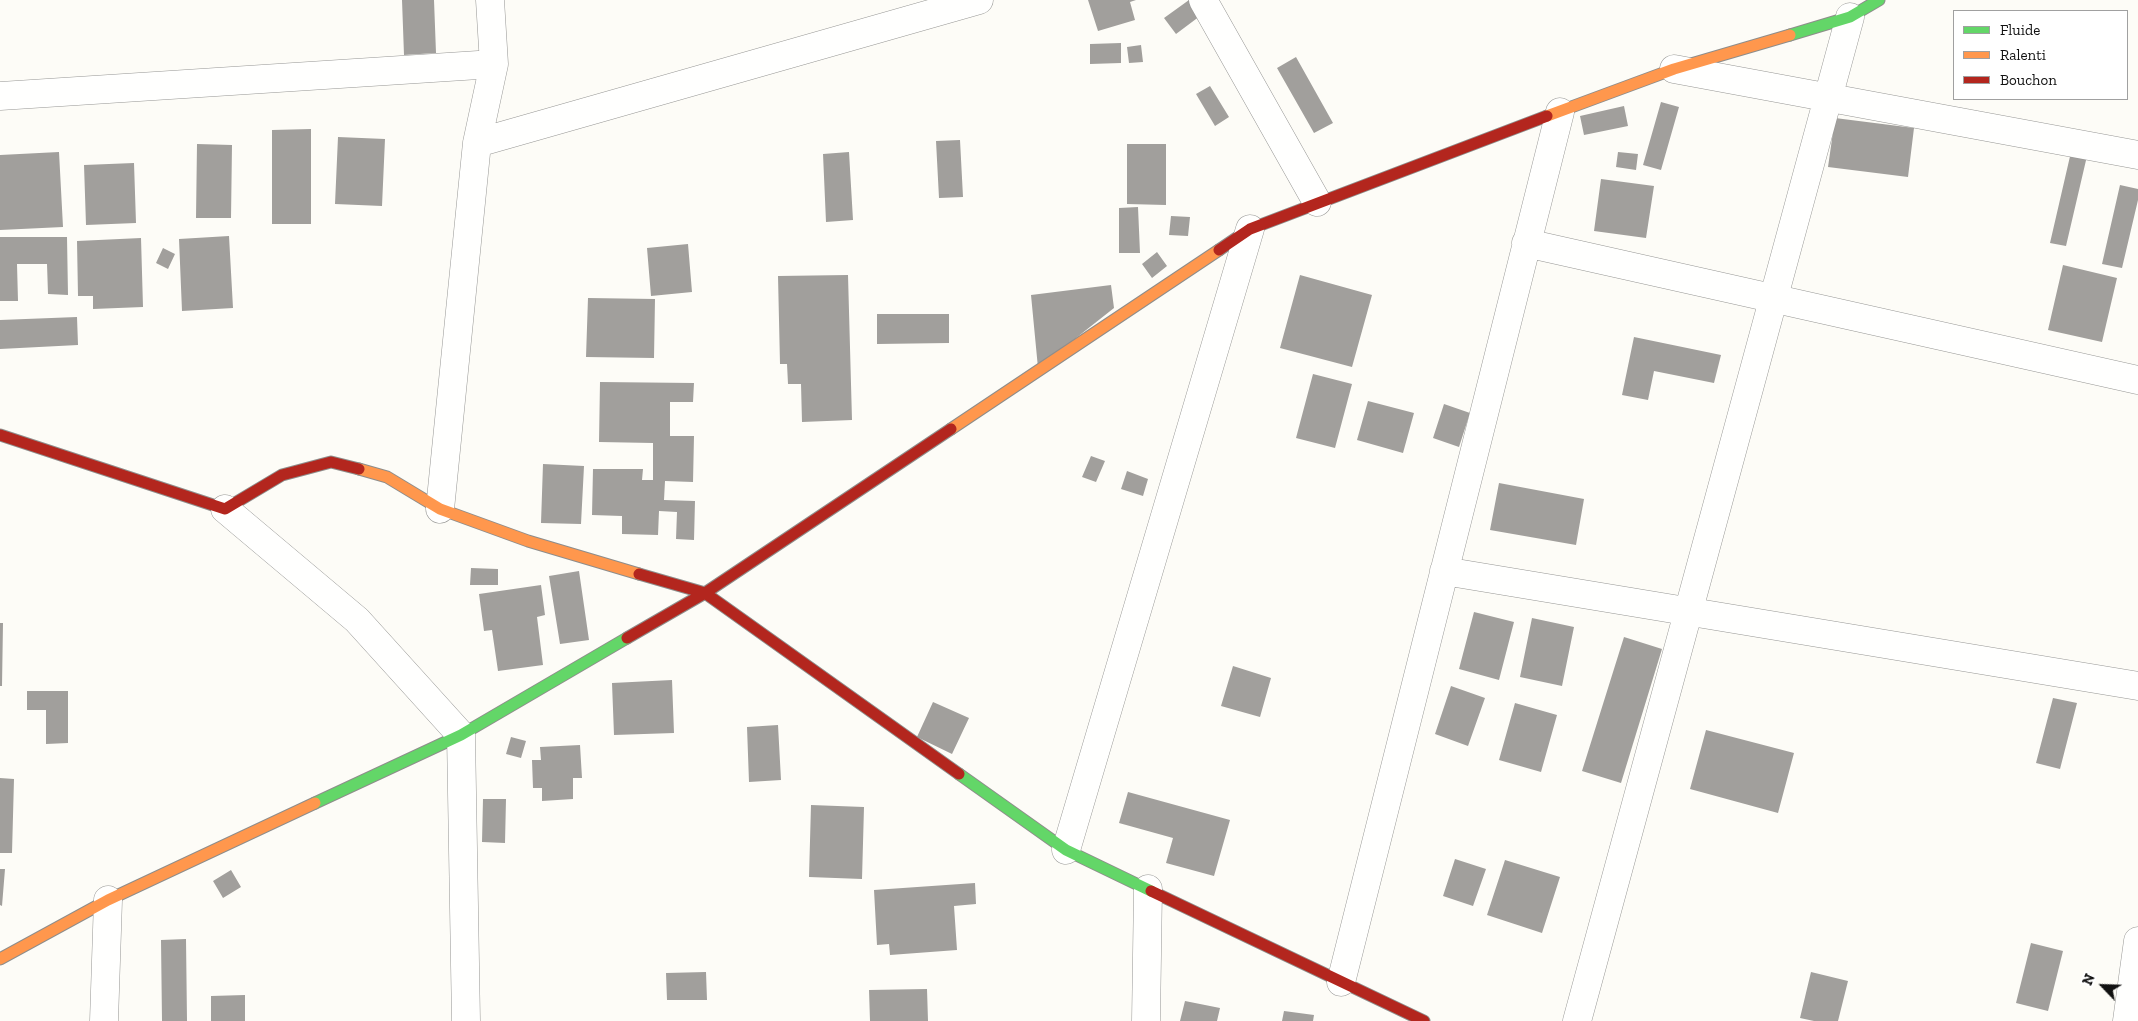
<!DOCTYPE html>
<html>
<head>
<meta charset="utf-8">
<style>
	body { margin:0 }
	#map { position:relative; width:2138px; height:1021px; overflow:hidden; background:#fdfcf7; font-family:"Zilla Slab",serif }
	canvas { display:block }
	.legend { position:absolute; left:1953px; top:10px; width:175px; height:90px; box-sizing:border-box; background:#fff; border:1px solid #a0a0a0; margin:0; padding:6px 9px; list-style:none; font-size:15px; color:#111 }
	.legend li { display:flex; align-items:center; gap:10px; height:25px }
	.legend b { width:25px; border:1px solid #a0a0a0 }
	.north { position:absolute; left:2078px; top:961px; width:50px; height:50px; -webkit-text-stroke:4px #fff; paint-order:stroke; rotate:294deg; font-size:14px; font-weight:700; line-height:20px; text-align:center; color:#111 }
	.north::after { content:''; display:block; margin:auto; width:18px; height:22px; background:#111; clip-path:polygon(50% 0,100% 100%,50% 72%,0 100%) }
</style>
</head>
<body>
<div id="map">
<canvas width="2138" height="1021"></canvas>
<ul class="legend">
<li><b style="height:6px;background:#63d668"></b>Fluide</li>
<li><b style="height:6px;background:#ff974d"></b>Ralenti</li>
<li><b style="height:6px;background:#b3261e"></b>Bouchon</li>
</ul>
<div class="north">N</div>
</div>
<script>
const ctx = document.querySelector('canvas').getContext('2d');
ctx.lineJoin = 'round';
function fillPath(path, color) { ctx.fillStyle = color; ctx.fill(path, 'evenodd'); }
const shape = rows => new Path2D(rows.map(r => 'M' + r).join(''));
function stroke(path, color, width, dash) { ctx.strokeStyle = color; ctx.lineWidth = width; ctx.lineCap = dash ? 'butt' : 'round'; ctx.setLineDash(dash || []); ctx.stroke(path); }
fillPath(shape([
	[402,0,434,0,436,53,404,55],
	[1088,0,1136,0,1130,2,1135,20,1098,31],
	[1189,0,1200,16,1176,34,1164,18],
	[1121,43,1121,63,1090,64,1090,44],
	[1141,45,1143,62,1129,63,1127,47],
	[1296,57,1333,123,1314,133,1277,68],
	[1210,86,1229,117,1215,126,1196,94],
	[1661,102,1679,107,1661,170,1643,165],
	[1624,106,1628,126,1584,135,1580,116],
	[1835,118,1914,128,1908,177,1828,167],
	[311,129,311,224,272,224,272,130],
	[338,137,385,139,382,206,335,204],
	[960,140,963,197,939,198,936,141],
	[197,144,232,145,231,218,196,218],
	[1127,144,1166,144,1166,205,1127,204],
	[59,152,63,227,0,230,0,155],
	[849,152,853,220,826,222,823,154],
	[1618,152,1638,154,1636,170,1616,167],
	[2071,152,2087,156,2066,246,2050,243],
	[134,163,136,223,86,225,84,165],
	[1601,179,1654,186,1646,238,1594,231],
	[2120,185,2138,189,2138,200,2122,268,2102,264],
	[1138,207,1140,253,1119,253,1119,208],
	[1171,216,1190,217,1188,236,1169,235],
	[229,236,233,308,182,311,179,239],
	[0,237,67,237,68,295,48,294,47,264,17,264,18,301,0,301],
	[141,238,143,307,93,309,93,296,78,296,77,241],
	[688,244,692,292,651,296,647,248],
	[163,248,175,254,168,269,156,263],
	[1157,252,1167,266,1152,278,1142,264],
	[2063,265,2117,278,2102,342,2048,330],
	[848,275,852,420,802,422,801,384,788,384,787,364,780,364,778,276],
	[1300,275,1372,295,1352,367,1280,348],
	[1111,285,1114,308,1038,368,1031,295],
	[588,298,655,299,654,358,586,357],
	[877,314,949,314,949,343,877,344],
	[77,317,78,345,0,349,0,320],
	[1634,337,1721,355,1714,383,1654,371,1648,400,1622,395],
	[1313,374,1352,384,1335,448,1296,438],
	[600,382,694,383,693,402,670,402,670,436,694,436,693,482,665,481,664,500,695,501,694,540,676,539,677,512,659,511,658,535,622,534,622,516,592,515,593,469,643,469,642,480,653,480,653,443,599,442],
	[1368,401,1414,413,1403,453,1357,440],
	[1444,404,1470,413,1459,447,1433,438],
	[1091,456,1105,461,1096,482,1082,477],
	[543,464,584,466,581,524,541,523],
	[1127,471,1148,479,1143,496,1121,489],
	[1499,483,1584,499,1576,545,1490,530],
	[471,568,498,569,498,585,470,585],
	[579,571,589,640,560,644,549,576],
	[541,585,545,615,537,617,543,665,498,671,492,630,484,631,479,594],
	[1474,612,1514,622,1499,680,1459,669],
	[1532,618,1574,627,1562,686,1520,677],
	[0,623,3,623,2,686,0,686],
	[1624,637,1662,649,1621,783,1582,771],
	[1233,666,1271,678,1260,717,1221,706],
	[672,680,674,733,614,735,612,683],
	[1451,686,1485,698,1468,746,1435,734],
	[27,691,68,691,68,743,46,744,46,710,27,710],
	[2053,698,2077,703,2060,769,2036,763],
	[933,702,969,718,952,754,917,737],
	[1515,703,1557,715,1541,772,1499,760],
	[778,725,781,780,749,782,747,727],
	[1706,730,1794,753,1778,813,1690,789],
	[511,737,526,741,521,758,506,754],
	[580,745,582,778,573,778,573,799,542,801,542,788,533,788,532,760,541,760,540,747],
	[0,778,14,779,12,853,0,853],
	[1128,792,1230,820,1214,876,1166,863,1173,838,1119,823],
	[483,799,506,799,505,843,482,842],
	[811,805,864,807,862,879,809,877],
	[1455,859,1486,869,1473,906,1443,896],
	[1505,860,1560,877,1542,933,1487,915],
	[0,869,5,869,2,906,0,905],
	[231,870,241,887,223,898,213,881],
	[975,883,976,904,954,906,957,950,890,955,889,944,877,945,874,890],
	[186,939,187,1021,162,1021,161,940],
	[2031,943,2063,951,2048,1011,2016,1003],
	[706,972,707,1000,667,1000,666,973],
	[1811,972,1848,981,1838,1021,1814,1021,1800,1018],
	[927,989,928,1021,870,1021,869,990],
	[245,995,245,1021,211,1021,211,996],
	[1185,1001,1220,1008,1217,1021,1180,1021],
	[1284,1011,1314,1015,1313,1021,1282,1021]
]), '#a19f9c');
const street = shape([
	[1203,0,1317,202],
	[1674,69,2138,155],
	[0,96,494,64],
	[477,143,979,0],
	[1526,243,2138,380],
	[225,509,357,620,461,735,466,1021],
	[440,509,477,143,494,64,490,0],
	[1444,571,2138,686],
	[1066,850,1250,229],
	[1341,982,1560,112],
	[104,1021,108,900],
	[1146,1021,1148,889],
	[1577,1021,1850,17],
	[2127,1021,2138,941]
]);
const fast = shape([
	[1790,35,1850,17,1879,0],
	[959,774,1066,850,1151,891],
	[315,803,461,735,627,638]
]);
const slow = shape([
	[1547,116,1674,69,1790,35],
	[951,429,1219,250],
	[359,469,387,477,440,509,528,541,639,574],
	[0,959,108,900,315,803]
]);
const jam = shape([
	[1219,250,1250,229,1547,116],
	[0,435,225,509,282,475,331,462,359,469],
	[639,574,705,593,959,774],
	[627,638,705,593,951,429],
	[1151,891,1424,1021]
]);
stroke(street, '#979795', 29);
stroke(fast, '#8e8d8b', 13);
stroke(slow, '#8e8d8b', 13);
stroke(jam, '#8e8d8b', 13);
stroke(street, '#fffffe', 28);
stroke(fast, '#63d668', 11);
stroke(slow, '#ff974d', 11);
stroke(jam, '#b3261e', 11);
</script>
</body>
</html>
